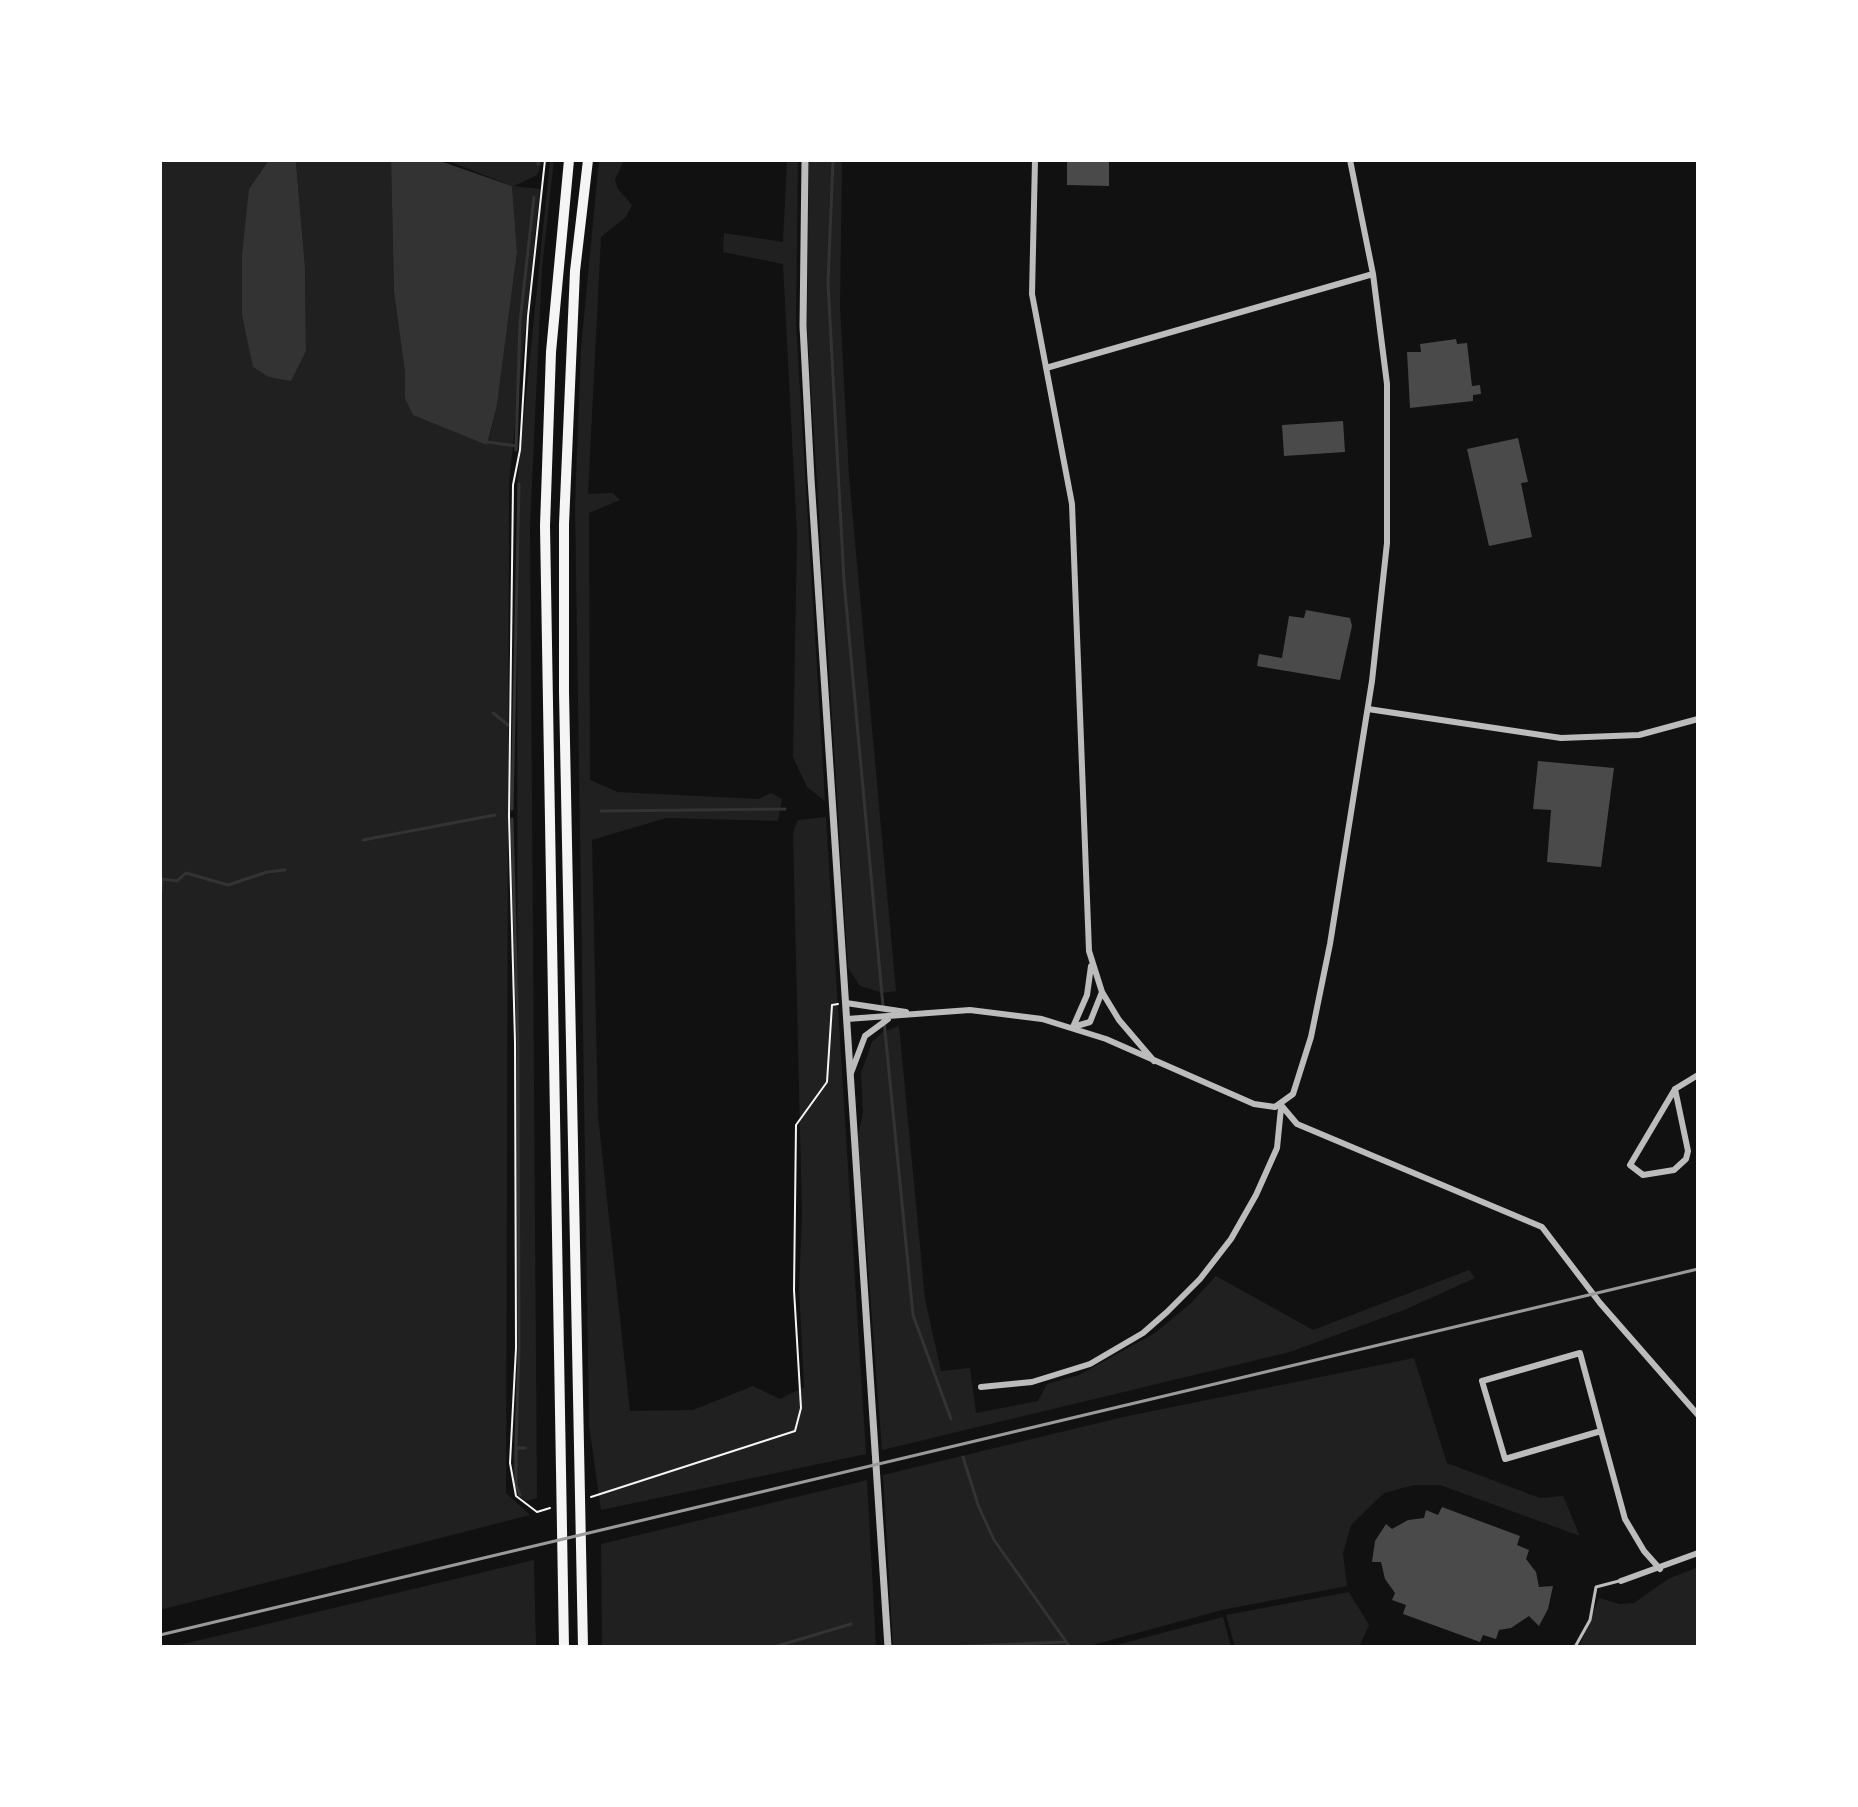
<!DOCTYPE html>
<html>
<head>
<meta charset="utf-8">
<style>
	body { margin:0 }
	#map { position:relative; width:1858px; height:1807px; overflow:hidden; background:#111; font-family:Barlow,sans-serif }
	canvas { display:block }
	.frame { position:absolute; inset:0; border:162px solid #fff; pointer-events:none }
</style>
</head>
<body>
<div id="map">
<canvas width="1858" height="1807"></canvas>
<div class="frame"></div>
</div>
<script>
const ctx = document.querySelector('canvas').getContext('2d');
ctx.lineJoin = 'round';
function fillPath(path, color) { ctx.fillStyle = color; ctx.fill(path, 'evenodd'); }
const shape = rows => new Path2D(rows.map(r => 'M' + r).join(''));
function stroke(path, color, width, dash) { ctx.strokeStyle = color; ctx.lineWidth = width; ctx.lineCap = dash ? 'butt' : 'round'; ctx.setLineDash(dash || []); ctx.stroke(path); }
fillPath(shape([
	[160,160,269,160,249,189,247,222,290,381,306,350,305,267,296,160,391,160,394,292,405,373,405,398,488,444,497,405,517,252,512,186,446,160,543,160,537,175,514,186,540,189,509,483,506,1493,530,1515,160,1610],
	[550,160,554,160,542,268,530,526,537,1498,527,1501,519,1496,514,1486,513,1466,518,1350,517,485],
	[599,160,624,160,615,180,618,189,632,205,626,217,601,237,588,494,613,493,620,500,589,513,590,780,618,792,759,799,771,793,782,799,778,821,666,818,592,840,598,1116,630,1411,693,1410,753,1386,780,1399,804,1387,799,1288,802,1215,793,833,798,820,826,817,866,1454,601,1510,589,1425,575,505,581,348],
	[787,160,798,160,796,324,825,801,807,787,793,757,797,535,783,264,723,252,724,233,783,242],
	[809,160,842,160,840,307,849,476,896,991,883,993,860,986,848,968,807,326],
	[899,1026,925,1299,941,1371,970,1368,976,1413,1038,1401,1047,1384,1079,1375,1155,1333,1191,1303,1216,1276,1313,1330,1469,1270,1475,1278,1404,1310,1290,1352,882,1450,858,1135,863,1113,861,1073,872,1042,883,1032],
	[1414,1358,1447,1463,1540,1498,1563,1496,1580,1536,1440,1485,1414,1485,1384,1493,1351,1525,1343,1553,1347,1586,1222,1610,1085,1647,893,1647,883,1475,1123,1417],
	[867,1480,876,1647,602,1647,601,1544],
	[534,1560,536,1647,171,1647],
	[1698,1567,1698,1647,1579,1647,1599,1598,1620,1604,1634,1603,1668,1579],
	[1349,1592,1369,1625,1359,1647,1235,1647,1226,1615],
	[1223,1617,1231,1647,1109,1647]
]), '#202020');
fillPath(shape([
	[269,160,296,162,305,267,306,351,291,381,269,377,253,367,242,315,242,255,249,189],
	[391,160,437,160,512,186,517,252,497,405,487,445,413,415,405,398,405,373,394,292]
]), '#333');
stroke(shape([
	[833,160,828,283,844,581,883,1006],
	[538,164,538,160],
	[488,442,516,446],
	[516,450,520,322,534,197],
	[493,713,508,725],
	[512,809,519,484],
	[601,811,785,809],
	[512,819,518,1042,519,1349,516,1448],
	[363,840,495,815],
	[160,900,162,879,177,881,186,873,228,885,267,872,285,870],
	[884,1021,913,1315,951,1419],
	[963,1457,978,1505,994,1540,1070,1647],
	[520,1495,516,1485,516,1448,525,1448],
	[774,1647,851,1624],
	[946,1647,1065,1642]
]), '#333', 3);
fillPath(shape([
	[1067,160,1109,160,1109,186,1067,185],
	[1456,339,1457,344,1467,343,1472,386,1480,385,1481,394,1473,395,1473,401,1410,408,1407,352,1421,352,1420,344],
	[1343,421,1345,452,1284,456,1282,425],
	[1518,438,1528,482,1521,483,1532,537,1489,546,1467,449],
	[1306,610,1350,618,1352,626,1340,680,1257,666,1259,654,1282,658,1289,616,1304,618],
	[1538,761,1614,768,1601,867,1547,862,1551,810,1533,809],
	[1442,1507,1520,1536,1517,1545,1529,1550,1526,1559,1536,1572,1539,1587,1553,1586,1548,1609,1539,1626,1529,1616,1511,1628,1499,1630,1496,1639,1483,1635,1480,1642,1403,1614,1406,1605,1392,1600,1395,1593,1385,1579,1381,1562,1372,1562,1375,1541,1386,1524,1392,1529,1408,1520,1424,1518,1426,1510,1438,1515]
]), '#4a4a4a');
stroke(shape([
	[545,160,528,316,520,450,513,485,509,816,515,1042,516,1348,510,1463,516,1496,537,1512,550,1508],
	[591,1497,795,1431,801,1408,794,1290,796,1125,827,1082,832,1005,838,1004]
]), '#f5f5f5', 2);
stroke(shape([
	[1575,1647,1590,1620,1596,1587,1619,1581]
]), '#bcbcbc', 3);
stroke(shape([
	[1035,160,1032,294,1072,504,1089,951,1102,992,1119,1020,1154,1061],
	[1046,368,1373,274],
	[1368,709,1561,738,1639,735,1698,719],
	[846,1003,906,1012],
	[847,1019,970,1010,1042,1019,1106,1039,1254,1104,1275,1107,1293,1094,1311,1037,1330,944,1372,681,1387,543,1387,384,1373,274,1350,160],
	[1073,1027,1087,995,1091,966],
	[1073,1027,1090,1022,1102,992],
	[851,1073,865,1036,888,1019],
	[1675,1089,1688,1151,1686,1159,1674,1170,1643,1175,1630,1165,1675,1089,1698,1075],
	[1281,1105,1297,1124,1542,1227,1600,1303,1698,1415],
	[981,1387,1032,1382,1090,1364,1143,1333,1167,1312,1200,1279,1231,1239,1256,1195,1277,1148,1281,1108],
	[1601,1431,1505,1459,1482,1381,1580,1353,1601,1431,1625,1519,1644,1551,1660,1569],
	[1621,1581,1698,1553]
]), '#bcbcbc', 6);
stroke(shape([
	[805,160,803,326,811,479,888,1647]
]), '#bcbcbc', 7);
stroke(shape([
	[564,1647,545,526,551,352,569,160],
	[583,1647,564,692,564,524,575,271,588,160]
]), '#f5f5f5', 10);
stroke(shape([
	[160,1635,1698,1269]
]), '#9a9a9a', 3);
</script>
</body>
</html>
